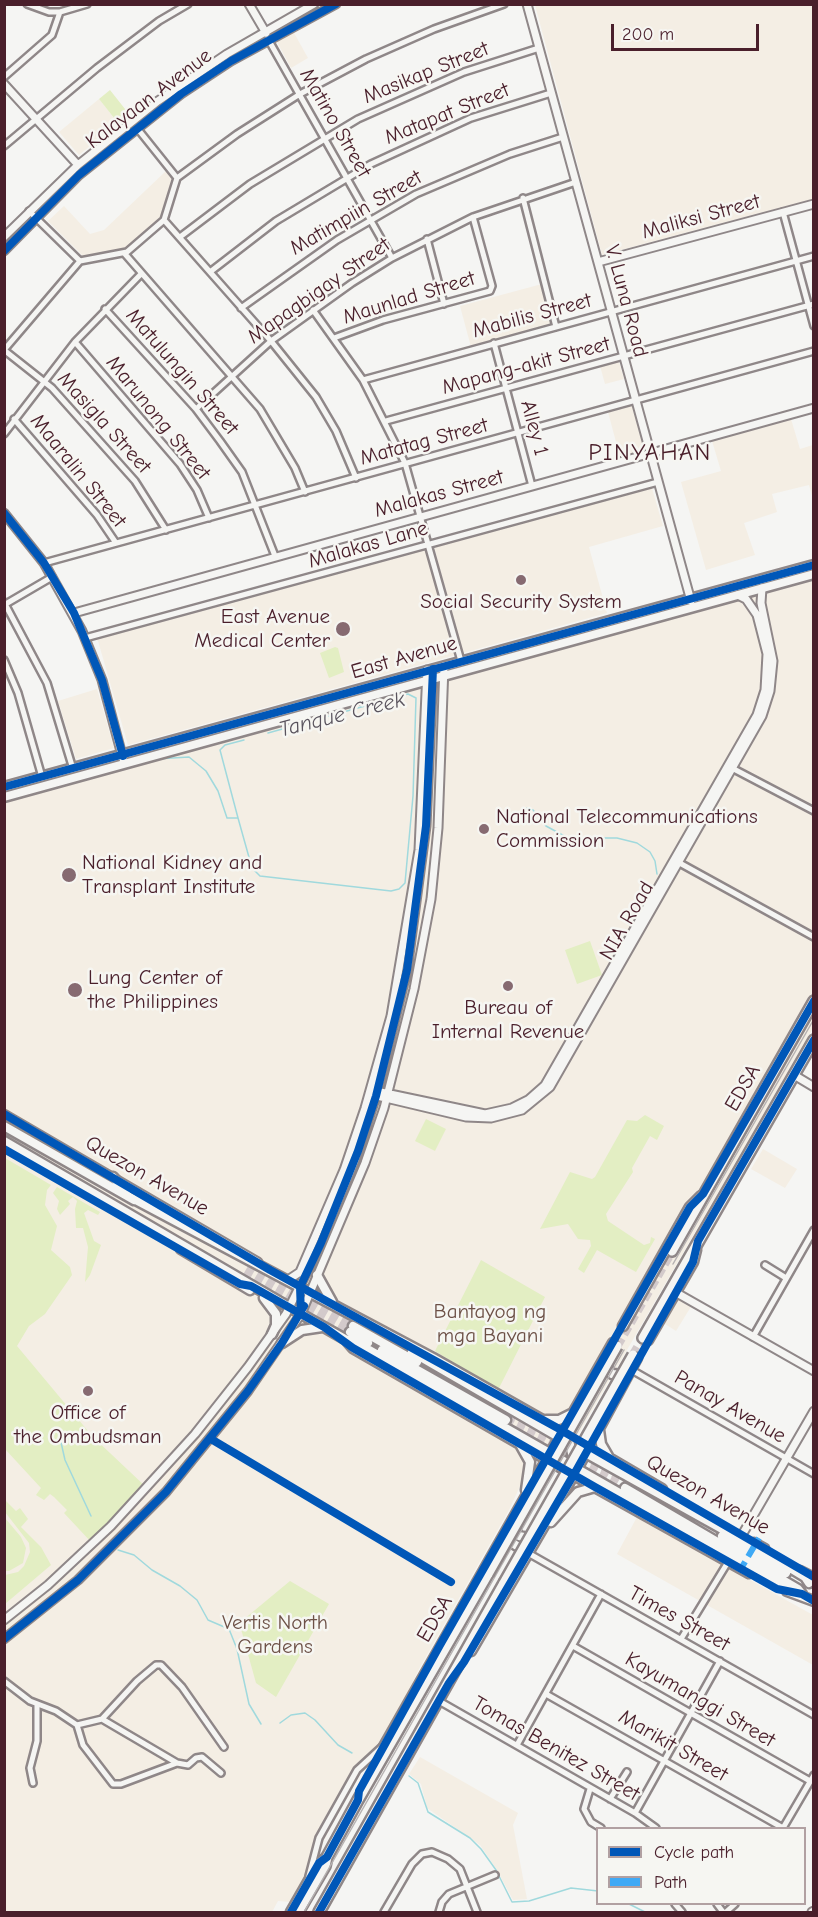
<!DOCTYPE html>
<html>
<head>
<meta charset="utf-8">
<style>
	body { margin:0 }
	#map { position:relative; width:818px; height:1917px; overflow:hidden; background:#f5f5f3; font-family:"Comic Neue",sans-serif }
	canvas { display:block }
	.frame { position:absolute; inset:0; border:6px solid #4a1f2b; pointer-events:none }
	.legend { position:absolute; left:596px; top:1827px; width:210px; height:78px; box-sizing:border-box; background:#f6f6f2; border:2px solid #b1a0a2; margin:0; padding:8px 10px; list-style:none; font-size:18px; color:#4a1f2b }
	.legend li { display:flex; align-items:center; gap:12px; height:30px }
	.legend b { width:30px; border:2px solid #b1a0a2 }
	.scale { position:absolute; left:611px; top:24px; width:148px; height:27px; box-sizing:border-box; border:3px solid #4a1f2b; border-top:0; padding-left:8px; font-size:18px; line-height:21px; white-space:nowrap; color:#4a1f2b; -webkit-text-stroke:4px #f6f6f2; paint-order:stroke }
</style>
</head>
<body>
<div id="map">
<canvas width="818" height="1917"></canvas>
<div class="frame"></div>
<ul class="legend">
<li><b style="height:8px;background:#0057b8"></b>Cycle path</li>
<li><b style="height:8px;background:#3fa9f5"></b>Path</li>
</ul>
<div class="scale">200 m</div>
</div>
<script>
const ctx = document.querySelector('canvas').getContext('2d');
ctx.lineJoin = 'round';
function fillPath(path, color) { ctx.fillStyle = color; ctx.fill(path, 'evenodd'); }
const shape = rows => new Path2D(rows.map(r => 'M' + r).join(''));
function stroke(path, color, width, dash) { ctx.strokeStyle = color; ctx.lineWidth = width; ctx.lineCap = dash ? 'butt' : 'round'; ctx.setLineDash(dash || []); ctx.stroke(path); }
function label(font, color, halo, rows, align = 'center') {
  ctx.font = font + ' "Comic Neue",sans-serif'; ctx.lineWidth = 5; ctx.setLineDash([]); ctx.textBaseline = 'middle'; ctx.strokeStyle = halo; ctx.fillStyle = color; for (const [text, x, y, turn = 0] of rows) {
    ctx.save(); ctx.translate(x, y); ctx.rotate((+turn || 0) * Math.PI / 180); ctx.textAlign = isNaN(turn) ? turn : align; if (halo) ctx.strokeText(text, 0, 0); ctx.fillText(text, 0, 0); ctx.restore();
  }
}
fillPath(shape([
	[535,5,813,5,813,199,602,255],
	[293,31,308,58,291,68,276,40],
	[99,99,118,123,79,155,59,132],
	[167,170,172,178,161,217,122,251,83,256,48,221,64,206,90,234,104,230],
	[542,284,553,324,471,347,460,306],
	[619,362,624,379,605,384,600,366],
	[632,406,644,450,620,457,608,412],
	[791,419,800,449,813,445,813,499,809,485,772,494,777,512,744,523,755,555,706,570,681,482,721,471,712,441],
	[651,485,663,526,589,547,607,613,463,653,434,547],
	[427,547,456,655,128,745,98,641,94,637,231,602],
	[813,569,813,1028,568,1452,550,1442,521,1484,509,1510,419,1669,391,1726,368,1766,361,1772,324,1840,319,1854,290,1902,278,1901,272,1912,5,1912,5,791],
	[97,689,114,748,76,759,58,701],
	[763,1149,797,1169,785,1188,751,1169],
	[677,1298,692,1305,676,1331,662,1322],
	[637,1517,813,1615,813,1665,617,1554],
	[420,1757,518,1813,513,1825,527,1899,513,1900,497,1870,480,1845,427,1808,421,1784,409,1774]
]), '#f4eee4');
fillPath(shape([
	[110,90,129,114,118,123,99,99],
	[335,647,338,648,344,672,329,678,320,653],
	[590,941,602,975,577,984,565,950],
	[645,1115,664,1126,657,1140,650,1136,632,1168,633,1172,606,1214,608,1221,644,1245,650,1243,651,1237,655,1239,636,1272,597,1250,584,1273,578,1269,591,1246,590,1240,578,1239,568,1224,540,1229,570,1172,592,1179,595,1177,627,1120,637,1121],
	[426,1119,446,1129,435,1151,415,1141],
	[5,1158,51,1185,47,1190,45,1205,57,1226,51,1250,70,1267,72,1275,45,1314,29,1326,17,1346,93,1437,146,1487,92,1543,64,1513,67,1510,54,1497,50,1494,44,1500,36,1495,41,1488,5,1449],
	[57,1187,100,1212,98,1215,88,1210,84,1213,94,1241,101,1245,90,1275,85,1282,88,1247,83,1228,76,1228,75,1209,77,1201,73,1197,68,1201,70,1204,60,1215,57,1209,59,1201,53,1193],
	[481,1260,545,1297,498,1390,435,1351],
	[5,1500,16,1511,20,1508,28,1519,21,1527,41,1547,51,1565,5,1604,5,1575,18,1572,24,1566,30,1552,29,1543,5,1512],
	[5,1518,21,1537,26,1548,23,1563,9,1571,5,1571],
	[290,1581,329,1604,276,1697,256,1683,241,1629,243,1620]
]), '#e3eec3');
stroke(shape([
	[156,759,189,757,206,771,218,791,227,818,238,818,220,750,225,745,244,740],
	[130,767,140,764],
	[527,808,533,810,546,826,568,838,617,838,637,843,650,852,655,861,657,874],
	[238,818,252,868,260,876,391,891,399,889,405,883,413,796,416,698,408,694,268,733],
	[60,1438,65,1460,91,1516],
	[118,1550,134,1555,152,1570,180,1586,197,1600,208,1620,229,1629,237,1649,249,1704,261,1724],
	[280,1723,291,1715,305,1713,315,1720,338,1745,352,1753],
	[409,1776,418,1783,428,1812,470,1838,481,1849,496,1870,512,1902,529,1901,571,1888,598,1891],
	[629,1904,645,1912]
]), '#a0d9dd', 1.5);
stroke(shape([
	[248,1266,353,1326],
	[244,1273,350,1332],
	[613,1343,623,1326],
	[637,1358,648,1340],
	[509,1414,628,1482],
	[506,1420,625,1488]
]), '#d3cacb', 8, [8, 4]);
stroke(shape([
	[617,1346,672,1251],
	[633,1355,643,1338]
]), '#d3cacb', 9, [9, 4.5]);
const street = shape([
	[27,4,49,12,60,12,87,4],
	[268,39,392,258],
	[4,77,52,35,60,12],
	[137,128,177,178],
	[4,146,97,68,159,21,188,4],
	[523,198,556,327],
	[29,211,80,261],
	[783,212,814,326],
	[164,220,271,341,316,397,336,431,356,478],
	[180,237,250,184,358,119,464,72,539,48],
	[427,239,444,304],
	[125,254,260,409,295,468,305,492],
	[210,272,276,221,371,164,471,118,551,93],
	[241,308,337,240,416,194,510,154,563,137],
	[105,309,196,409,220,441,242,472,275,556],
	[313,310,363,380,405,463,461,661],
	[334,338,383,320,490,291,492,286,473,217],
	[75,342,180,464,197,490,209,518],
	[494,343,532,486],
	[4,350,80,261,127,252,164,220,177,178,237,134,300,94,366,59,434,29,504,4],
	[4,350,52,388,135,481,166,530],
	[363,380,814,256],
	[196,409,271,341,352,283,392,258,473,217,576,182],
	[14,419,97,515,116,543],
	[386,421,814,304],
	[4,434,75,342,141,274],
	[44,563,814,351],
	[4,602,47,683,73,769],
	[4,605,52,577],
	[85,638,658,482],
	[4,660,18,693,42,777],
	[730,767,814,811],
	[676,861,814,937],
	[765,1265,786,1278],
	[753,1337,814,1230],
	[630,1369,814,1474],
	[528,1553,814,1715],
	[681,1639,728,1562],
	[573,1646,810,1781],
	[4,1681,30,1701,56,1711,77,1725,102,1719,177,1763,188,1765,196,1758,202,1757,221,1773],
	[546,1694,783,1828],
	[439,1701,635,1813,656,1828],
	[102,1719,137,1681,156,1665,161,1665,182,1687,224,1747],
	[77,1725,83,1745,113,1784,121,1784,177,1763],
	[517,1745,601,1594],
	[33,1783,30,1768,37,1741,37,1704],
	[590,1789,584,1809,591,1822,601,1828],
	[610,1799,627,1772],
	[635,1813,720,1661],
	[783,1828,814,1775],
	[309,1876,319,1838,357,1770,383,1746],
	[675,1904,682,1912],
	[717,1904,723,1912],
	[384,1912,412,1864,422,1854,432,1852,448,1859,460,1869,477,1912],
	[439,1912,442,1902,449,1894,495,1875],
	[726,1912,735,1904]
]);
const secondary = shape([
	[249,4,266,33],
	[527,4,691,601],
	[4,84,78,165],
	[4,237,78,165,158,101,227,54,314,4],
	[4,251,79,175,181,94,231,61,336,4],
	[598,262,814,204],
	[4,513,44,563,82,631,102,680,123,759],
	[74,613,814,408],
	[794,1075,814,1087],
	[371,1090,485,1114,512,1108,528,1100,545,1085,757,715,765,690,767,654,757,615,746,599,738,595],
	[369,1094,466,1117,491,1118,522,1110,550,1087,762,716,770,691,773,661,761,603,762,588],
	[4,1114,258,1262],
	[288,1280,300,1272,344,1170,365,1108,391,1016,419,850,427,670],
	[675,1292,814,1371],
	[742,1535,814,1411],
	[754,1542,765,1548],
	[800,1570,814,1577],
	[4,1620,48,1585,111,1526,195,1434,248,1367,286,1314,321,1243,355,1160,376,1096,407,970,426,826,433,669],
	[4,1639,78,1580,166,1492,248,1391,301,1314,365,1163,384,1108,414,989,431,899,438,828,444,666],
	[812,1912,814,1911]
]);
const primary = shape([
	[4,787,814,565],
	[4,797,814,574],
	[4,1126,134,1200],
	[4,1141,301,1314,345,1339,357,1343,791,1591],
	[113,1177,126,1192],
	[130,1197,433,1358,567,1434],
	[181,1249,250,1290],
	[317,1275,332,1302],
	[264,1298,276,1314,276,1325,272,1334],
	[353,1326,417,1362],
	[623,1326,690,1207,701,1196],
	[350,1332,368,1343],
	[648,1340,693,1262,696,1250],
	[347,1341,353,1348,595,1487,749,1573],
	[282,1343,302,1330,322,1327],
	[382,1350,506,1420],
	[412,1352,562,1439],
	[603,1364,612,1374,626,1375],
	[546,1420,559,1420,573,1413],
	[599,1430,601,1444,608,1456],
	[567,1432,575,1466],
	[585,1444,662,1489],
	[521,1446,530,1462,526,1490],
	[582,1451,767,1554,805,1577,809,1583],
	[625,1488,798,1589,802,1594],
	[551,1522,578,1492,595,1487],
	[512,1526,519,1536,534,1539],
	[722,1536,786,1573],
	[501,1541,509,1541,527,1552],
	[787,1591,814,1601],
	[471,1651,577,1469,637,1358],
	[382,1750,613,1343],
	[291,1912,319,1863,327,1857]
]);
const highway = shape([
	[672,1251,814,1001],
	[643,1338,814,1040],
	[298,1912,325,1866,327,1857,358,1800,488,1574],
	[319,1912,504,1583]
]);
stroke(street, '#8f8788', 10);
stroke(secondary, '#8f8788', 11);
stroke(primary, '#8f8788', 13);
stroke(highway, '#8f8788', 14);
stroke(street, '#f5f5f3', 5);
stroke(secondary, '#f5f5f3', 7);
stroke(primary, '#f5f5f3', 8);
stroke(highway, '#f5f5f3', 9);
stroke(shape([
	[673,1264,814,1019],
	[304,1912,624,1350]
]), '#b6b2b2', 1.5);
const highwayBridge = shape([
	[488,1574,617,1346],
	[504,1583,633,1355]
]);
stroke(highwayBridge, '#8f8788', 14, []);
stroke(highwayBridge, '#f5f5f3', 9);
stroke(shape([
	[739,1572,759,1538]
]), '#3fa9f5', 6, [12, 6]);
stroke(shape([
	[4,251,79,175,181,94,231,61,336,4],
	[4,513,44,563,74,613,102,680,123,756],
	[4,787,814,565],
	[4,1114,270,1270,563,1431],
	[4,1149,240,1284,251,1286,324,1327,353,1348,595,1487,777,1589,802,1594,814,1601],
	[301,1314,300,1287,321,1243,358,1151,376,1096,407,970,426,826,433,669],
	[566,1433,814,1577],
	[211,1439,451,1582],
	[4,1639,78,1580,166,1492,248,1391,282,1343,304,1306],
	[291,1912,319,1863,327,1857,358,1800,359,1791,440,1645,690,1207,703,1194,814,1001],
	[319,1912,449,1683,464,1662,577,1469,693,1262,698,1241,814,1040]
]), '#0057b8', 8);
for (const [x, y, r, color] of [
	[521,580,6,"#866a71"],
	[343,629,8,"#866a71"],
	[484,829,6,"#866a71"],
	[69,875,8,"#866a71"],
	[508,986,6,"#866a71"],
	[75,990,8,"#866a71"],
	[88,1391,6,"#866a71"]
]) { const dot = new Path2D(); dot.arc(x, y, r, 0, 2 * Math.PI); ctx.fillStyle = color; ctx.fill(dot); stroke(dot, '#f6f6f2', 2); }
label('21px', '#4a1f2b', '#f6f6f2', [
	["Masikap Street",426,73,-22],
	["Kalayaan Avenue",149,99,-37],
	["Matapat Street",447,114,-22],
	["Matino Street",335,123,60],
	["Matimpiin Street",356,213,-30],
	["Maliksi Street",701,217,-15],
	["Mapagbigay Street",319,291,-35],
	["Maunlad Street",409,298,-17],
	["V. Luna Road",626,301,75],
	["Mabilis Street",532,316,-15],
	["Mapang-akit Street",526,366,-15],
	["Matulungin Street",182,372,49],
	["Marunong Street",158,418,51],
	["Masigla Street",104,423,48],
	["Alley 1",534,428,75],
	["Matatag Street",424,442,-15],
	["Maaralin Street",78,471,51],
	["Malakas Street",439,494,-15],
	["Malakas Lane",368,545,-16],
	["East Avenue",404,658,-16],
	["NIA Road",627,921,-60],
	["EDSA",743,1088,-60],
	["Quezon Avenue",147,1176,30],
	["Panay Avenue",730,1407,30],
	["Quezon Avenue",708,1495,30],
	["EDSA",435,1619,-60],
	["Times Street",679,1619,29],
	["Kayumanggi Street",700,1700,30],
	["Marikit Street",673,1746,30],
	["Tomas Benitez Street",556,1749,30]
]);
label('21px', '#4a1f2b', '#f6f6f2', [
	["Social Security System",521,602],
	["East Avenue",330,617,"right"],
	["Medical Center",330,641,"right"],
	["National Telecommunications",496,817,"left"],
	["Commission",496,841,"left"],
	["National Kidney and",82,863,"left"],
	["Transplant Institute",82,887,"left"],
	["Lung Center of",88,978,"left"],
	["the Philippines",88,1002,"left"],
	["Bureau of",508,1008],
	["Internal Revenue",508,1032],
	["Office of",88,1413],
	["the Ombudsman",88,1437]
]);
label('21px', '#6d5147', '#f6f6f2', [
	["Bantayog ng",490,1312],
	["mga Bayani",490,1336],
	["Vertis North",275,1623],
	["Gardens",275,1647]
]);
label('italic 22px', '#59535d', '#f6f6f2', [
	["Tanque Creek",342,715,-14]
]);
ctx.letterSpacing = '1.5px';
label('24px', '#4a1f2b', '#f6f6f2', [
	["PINYAHAN",650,453]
]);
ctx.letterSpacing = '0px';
</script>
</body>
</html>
